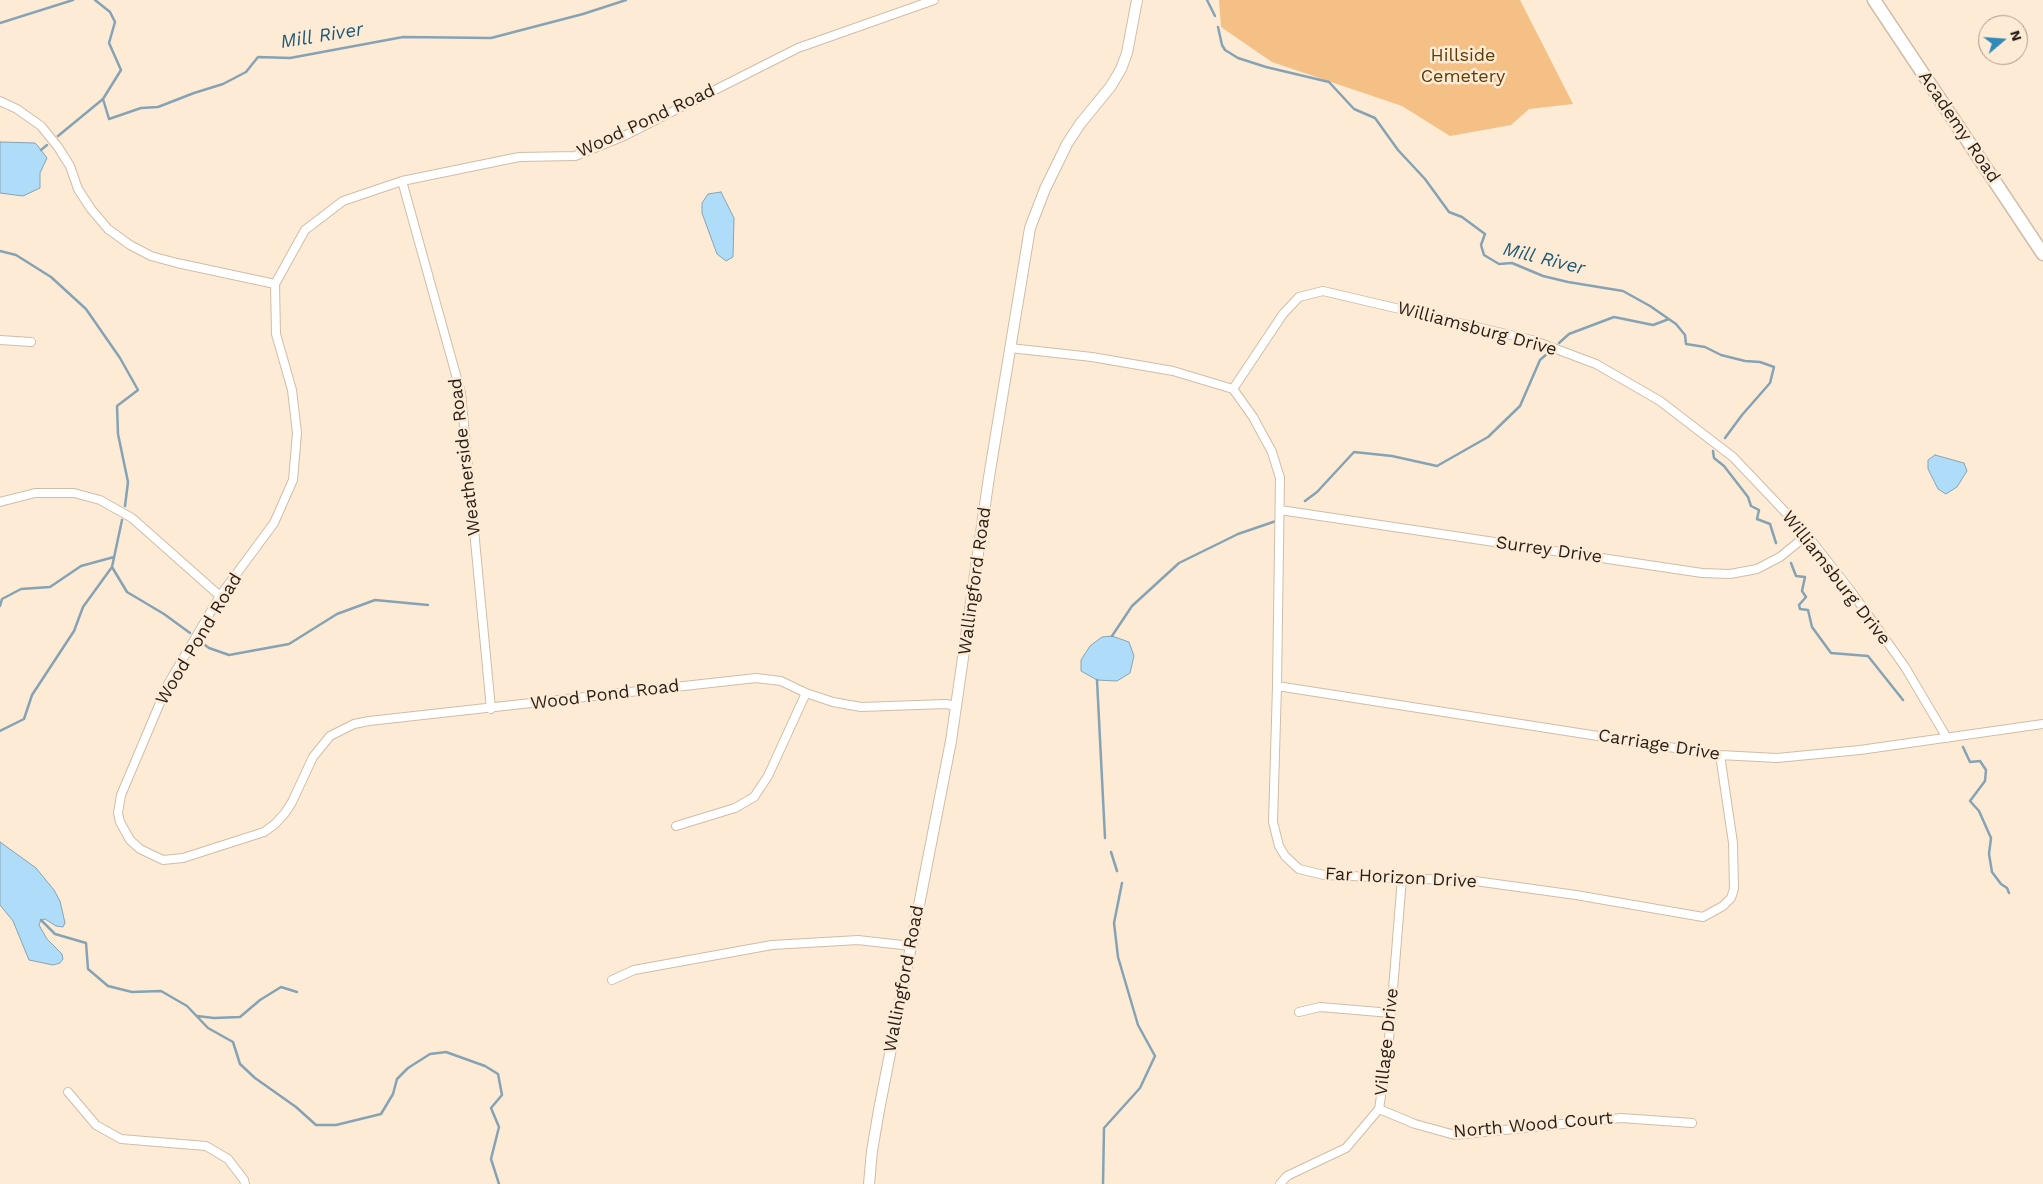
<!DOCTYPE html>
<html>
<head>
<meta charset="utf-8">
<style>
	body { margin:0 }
	#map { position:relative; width:2043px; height:1184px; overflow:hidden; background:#feebd5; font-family:"Work Sans",sans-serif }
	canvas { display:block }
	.north { position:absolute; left:1978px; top:15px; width:50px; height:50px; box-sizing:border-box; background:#feebd5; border:1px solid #a89989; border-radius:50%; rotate:72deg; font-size:14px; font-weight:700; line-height:20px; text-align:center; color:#261e17 }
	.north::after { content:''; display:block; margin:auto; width:18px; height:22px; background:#3089b7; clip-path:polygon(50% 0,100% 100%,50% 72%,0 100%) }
</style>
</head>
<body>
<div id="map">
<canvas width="2043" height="1184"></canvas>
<div class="north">N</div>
</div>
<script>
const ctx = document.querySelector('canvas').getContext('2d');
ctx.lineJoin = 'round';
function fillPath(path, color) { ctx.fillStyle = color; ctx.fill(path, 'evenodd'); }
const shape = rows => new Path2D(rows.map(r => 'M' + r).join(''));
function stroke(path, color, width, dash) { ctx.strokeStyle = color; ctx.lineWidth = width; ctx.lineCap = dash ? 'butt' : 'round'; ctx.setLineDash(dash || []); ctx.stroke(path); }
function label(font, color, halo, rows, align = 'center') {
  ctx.font = font + ' "Work Sans",sans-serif'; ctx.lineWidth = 5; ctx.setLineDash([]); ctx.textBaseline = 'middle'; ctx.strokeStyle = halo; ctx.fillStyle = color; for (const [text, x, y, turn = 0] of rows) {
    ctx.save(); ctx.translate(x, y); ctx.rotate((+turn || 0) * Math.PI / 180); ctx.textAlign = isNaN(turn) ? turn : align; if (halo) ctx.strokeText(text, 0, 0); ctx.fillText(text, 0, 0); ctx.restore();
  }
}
fillPath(shape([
	[1219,0,1520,0,1573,104,1529,109,1511,125,1450,136,1402,106,1272,62,1221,27]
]), '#f4c086');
const water = shape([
	[0,142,35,143,38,146,47,158,40,173,40,188,23,196,0,193,0,142],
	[721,192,734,218,733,257,726,261,717,254,702,213,702,203,708,194,721,192],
	[1935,455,1964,463,1967,471,1957,487,1946,494,1938,489,1928,469,1928,460,1935,455],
	[1112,636,1129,642,1134,656,1130,673,1117,681,1097,680,1081,671,1081,660,1090,646,1102,637,1112,636],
	[0,842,36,868,54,890,60,901,65,923,63,927,56,926,45,919,41,920,39,925,47,939,62,954,63,959,60,963,53,965,29,960,13,921,0,905,0,842]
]);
fillPath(water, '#aedcf9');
stroke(water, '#85a3b5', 1);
stroke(shape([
	[95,0,110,12,115,22,109,43,121,70,103,99,109,119,141,108,158,107,194,93,223,84,246,72,258,57,290,58,403,37,491,38,583,14,626,0],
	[1207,0,1215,16],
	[0,23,73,0],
	[1218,27,1222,45,1225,50,1238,58,1266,67,1329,82,1354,109,1375,118,1398,150,1425,179,1449,212,1462,217,1485,234,1481,245,1484,255,1499,264,1512,263,1543,276,1568,282,1623,291,1650,306,1676,324,1685,335,1686,344,1705,347,1721,355,1745,361,1760,362,1774,367,1770,383,1742,415,1725,438],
	[58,136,103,99],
	[41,150,47,145],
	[0,251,16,255,51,277,86,309,120,358,138,390,117,406,118,434,128,482,125,506],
	[1559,343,1569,334,1614,317,1653,325,1669,319],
	[1713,451,1714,458,1724,466,1748,497,1751,506,1759,510,1757,519,1770,524,1776,543],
	[1305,501,1317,492,1354,452,1392,456,1437,466,1488,437,1520,406,1540,360,1548,353],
	[1791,563,1796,576,1805,577,1802,591,1806,597,1799,605,1800,609,1808,610,1812,627,1831,653,1868,656,1903,700],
	[112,567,127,592,164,614,190,633],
	[0,606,2,599,21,589,50,587,81,566,114,557],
	[1112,636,1132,606,1179,563,1238,534,1276,521],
	[201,642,209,648,229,655,289,644,337,614,375,600,428,605],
	[1097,680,1105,838],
	[0,731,24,719,32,695,74,631,83,607,112,567,122,520],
	[1963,747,1970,762,1980,761,1986,770,1985,781,1970,801,1979,811,1991,838,1989,854,1992,872,2001,884,2007,888,2009,893],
	[1111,852,1117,871],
	[41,920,55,934,86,943,88,969,108,986,132,992,161,991,187,1006,208,1028,233,1042,240,1064,255,1078,296,1107,316,1125,336,1125,381,1114,393,1094,397,1079,408,1068,430,1054,446,1052,485,1066,498,1074,502,1095,491,1108,499,1127,491,1159,499,1184],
	[197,1016,214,1018,240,1017,260,1000,281,987,297,992],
	[1103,1184,1104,1128,1140,1088,1155,1056,1138,1025,1118,957,1114,923,1122,883]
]), '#85a3b5', 2.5);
const minor = shape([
	[934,0,798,48,624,136,575,156,519,157,402,181,343,201,305,230,275,284,276,334,292,390,297,433,293,480,274,523,220,596,168,684,121,795,118,813,120,822,130,840,140,849,163,860,183,858,264,832,275,824,285,813,292,802,313,757,330,736,354,724,369,721,756,678,781,681,806,693,833,702,861,707,946,704,957,706],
	[0,101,17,109,41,126,58,147,70,166,78,189,91,209,108,229,130,245,151,256,177,263,275,284],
	[402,181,461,393,491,709],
	[0,340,31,342],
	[1010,348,1092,357,1173,371,1233,389],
	[1233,389,1253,417,1272,452,1280,478,1277,686,1273,822,1279,846,1285,856,1299,869,1324,875,1475,881,1576,895,1703,917,1723,906,1731,898,1734,889,1733,843,1720,755],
	[1233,389,1283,314,1299,297,1323,291,1532,340,1596,364,1660,401,1733,457,1807,535,1853,594,1905,667,1947,738],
	[0,502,35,493,74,493,100,500,132,518,220,596],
	[1280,510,1702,573,1730,574,1757,569,1780,557,1807,535],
	[1277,686,1720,755,1777,758,1860,750,2043,724],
	[676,826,735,808,754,797,768,776,806,693],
	[612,980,634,970,772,945,858,940,911,946],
	[1299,1012,1320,1007,1391,1013],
	[68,1092,96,1125,121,1139,206,1146,228,1159,244,1180,245,1184],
	[1379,1109,1415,1124,1455,1135,1621,1118,1692,1123],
	[1280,1184,1287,1176,1346,1148,1379,1109,1388,1051,1402,878]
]);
const tertiary = shape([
	[869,1184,872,1151,879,1110,951,741,989,477,1030,228,1045,189,1067,144,1080,124,1111,86,1121,69,1127,53,1137,0]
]);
const primary = shape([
	[1874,0,2043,254]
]);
stroke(minor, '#d0bda8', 10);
stroke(tertiary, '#d0bda8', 12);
stroke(primary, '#d0bda8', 15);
stroke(minor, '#fff', 8);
stroke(tertiary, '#fff', 10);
stroke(primary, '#fff', 12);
label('18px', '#5f3b06', '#feebd5', [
	["Hillside",1463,56],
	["Cemetery",1463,77]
]);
label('18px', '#261e17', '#feebd5', [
	["Wood Pond Road",646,121,-25],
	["Academy Road",1959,127,56],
	["Williamsburg Drive",1477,329,15],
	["Weatherside Road",465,457,-97],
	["Surrey Drive",1549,550,8],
	["Williamsburg Drive",1836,578,52],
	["Wallingford Road",975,581,-82],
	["Wood Pond Road",199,639,-59],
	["Wood Pond Road",605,695,-7],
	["Carriage Drive",1659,745,9],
	["Far Horizon Drive",1401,878,3],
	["Wallingford Road",904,979,-79],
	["Village Drive",1387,1042,-84],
	["North Wood Court",1533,1125,-5]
]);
label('italic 19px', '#1d5a79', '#feebd5', [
	["Mill River",322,36,-9],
	["Mill River",1544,259,14]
]);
</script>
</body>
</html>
